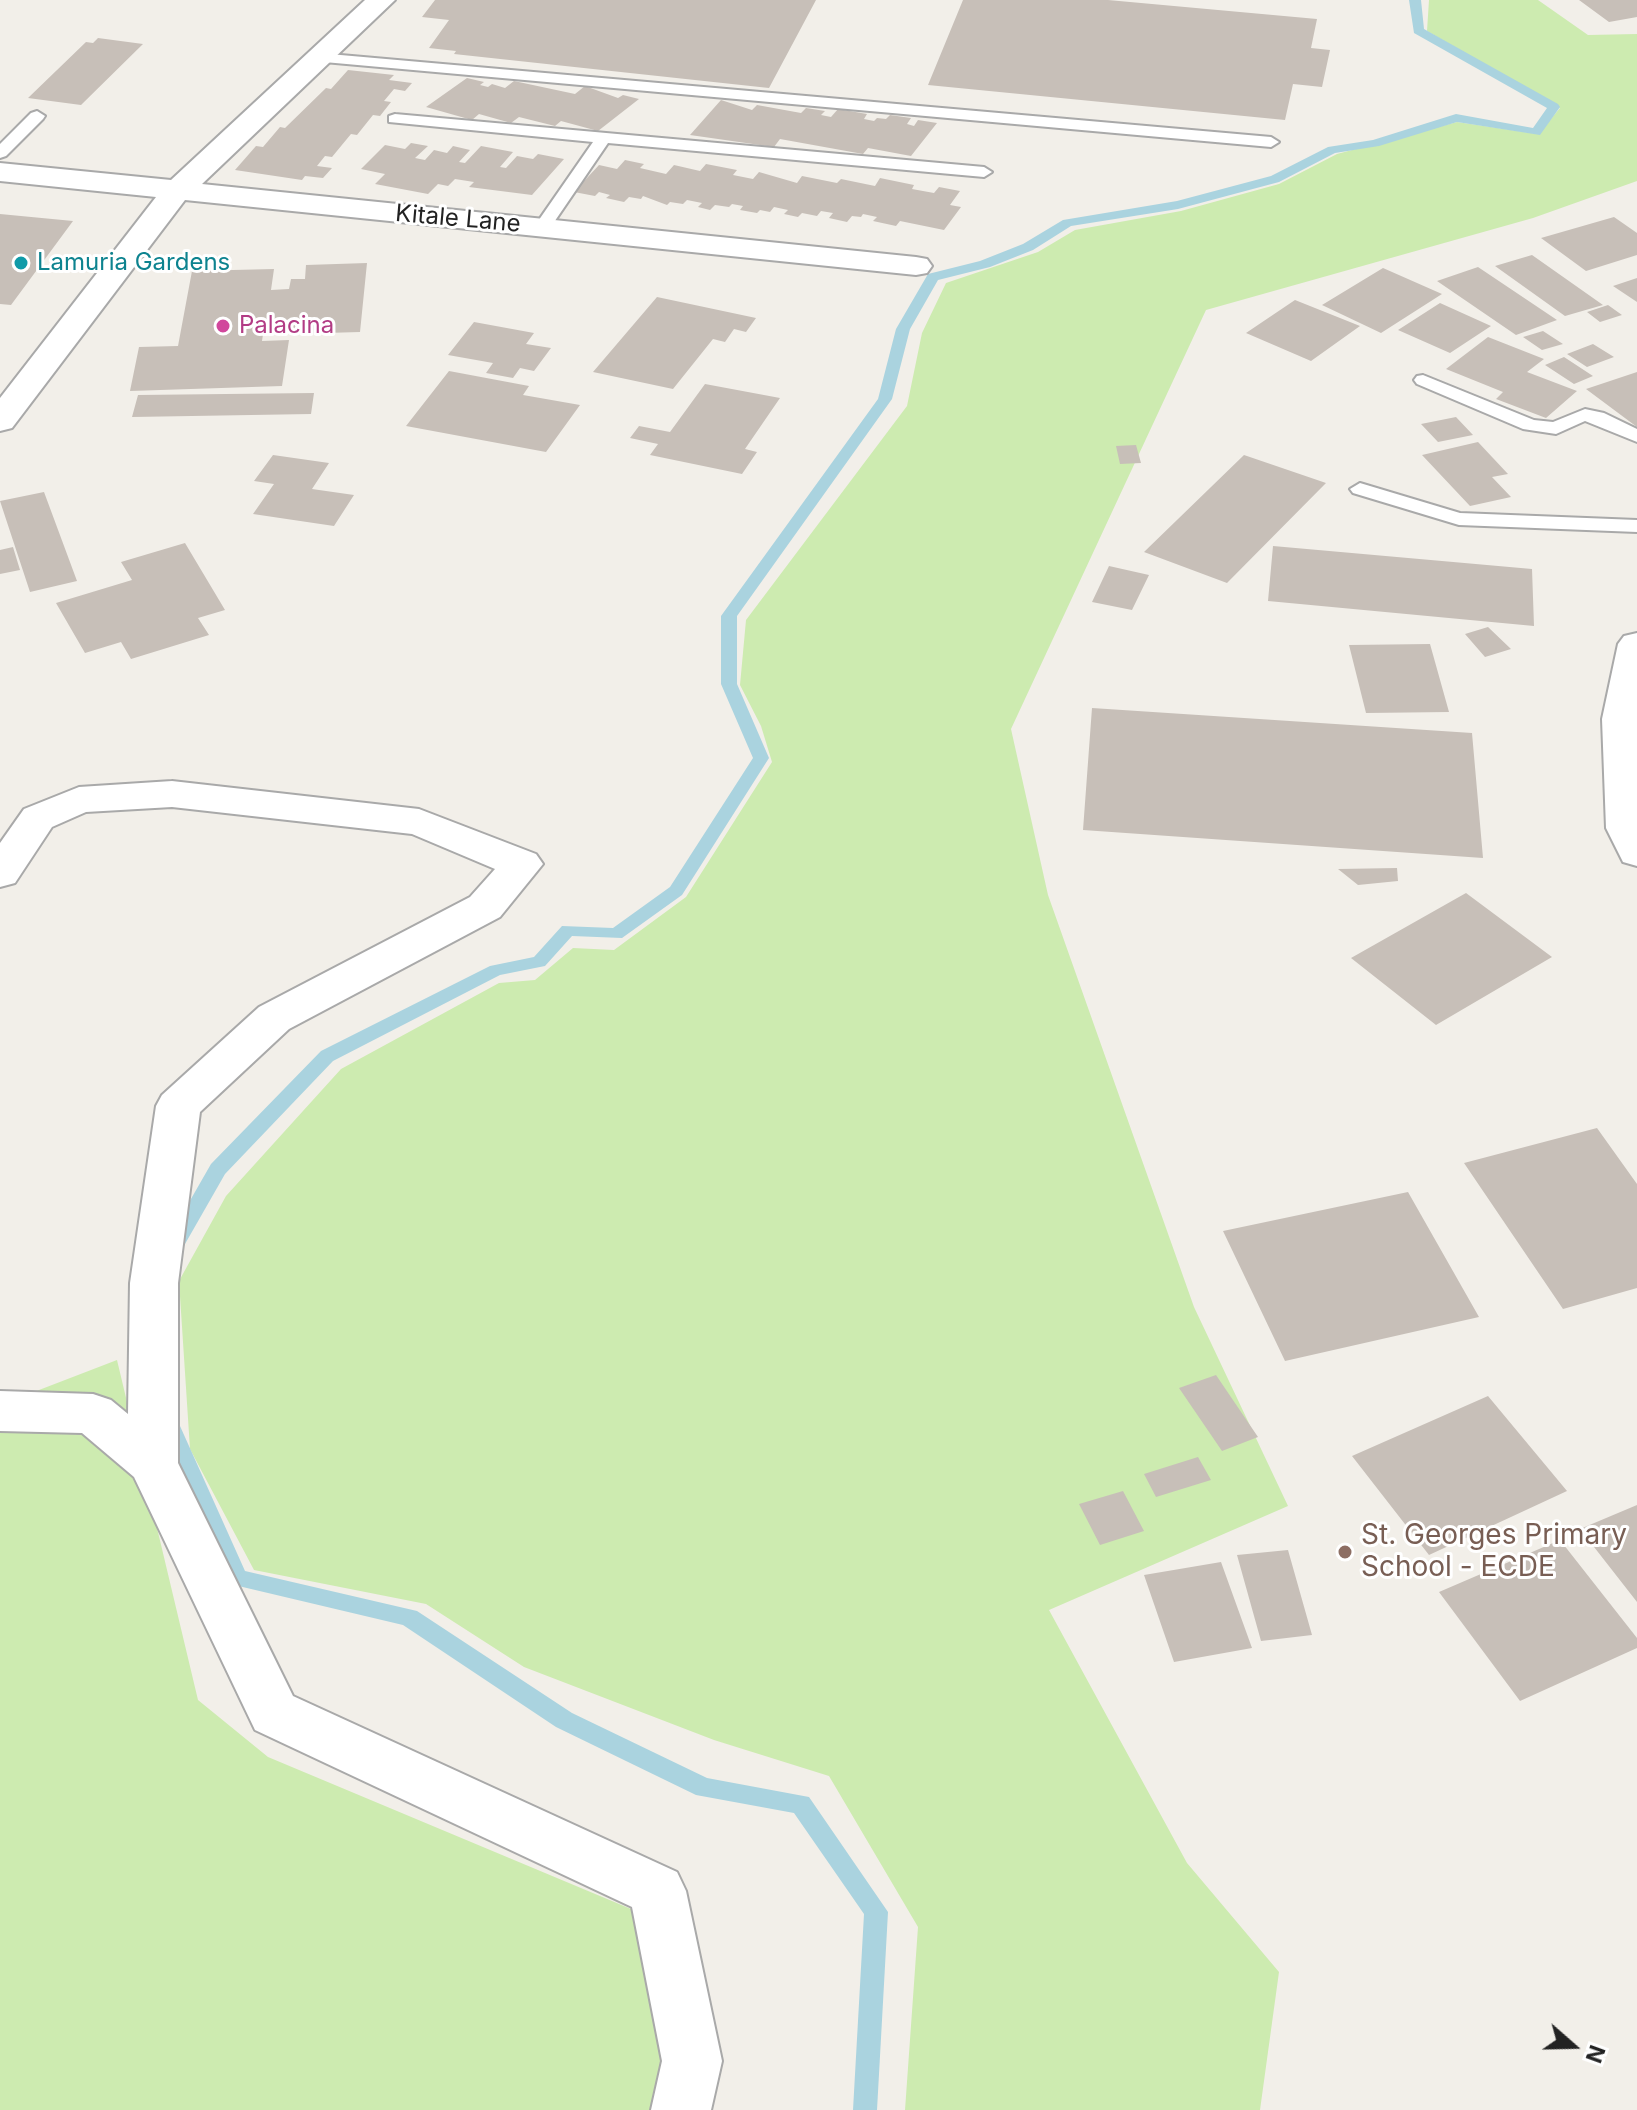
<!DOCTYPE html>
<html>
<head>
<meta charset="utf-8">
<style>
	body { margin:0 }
	#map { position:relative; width:1637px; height:2110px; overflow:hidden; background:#f2efe9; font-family:Inter,sans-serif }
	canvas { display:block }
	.north { position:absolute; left:1533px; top:2006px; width:80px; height:80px; -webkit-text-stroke:6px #fff; paint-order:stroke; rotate:110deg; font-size:22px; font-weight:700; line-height:32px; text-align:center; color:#222 }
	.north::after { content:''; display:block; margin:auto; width:28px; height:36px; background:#222; clip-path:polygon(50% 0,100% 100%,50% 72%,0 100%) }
</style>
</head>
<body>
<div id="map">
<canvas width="1637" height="2110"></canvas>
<div class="north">N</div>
</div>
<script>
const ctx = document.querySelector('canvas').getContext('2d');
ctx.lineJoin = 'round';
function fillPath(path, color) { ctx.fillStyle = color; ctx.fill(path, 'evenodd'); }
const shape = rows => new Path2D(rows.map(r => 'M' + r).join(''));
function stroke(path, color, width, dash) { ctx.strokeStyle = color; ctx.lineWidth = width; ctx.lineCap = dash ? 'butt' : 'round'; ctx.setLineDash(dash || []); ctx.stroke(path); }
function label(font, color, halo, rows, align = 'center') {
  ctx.font = font + ' Inter,sans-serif'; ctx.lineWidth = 6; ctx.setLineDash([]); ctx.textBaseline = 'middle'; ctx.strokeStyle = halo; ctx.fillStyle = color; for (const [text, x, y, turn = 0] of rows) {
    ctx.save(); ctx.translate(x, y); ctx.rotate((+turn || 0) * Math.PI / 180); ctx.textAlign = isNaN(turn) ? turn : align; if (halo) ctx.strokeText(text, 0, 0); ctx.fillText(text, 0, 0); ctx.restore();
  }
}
fillPath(shape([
	[1429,0,1538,0,1588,35,1637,34,1637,181,1533,218,1206,310,1011,729,1048,895,1194,1307,1288,1506,1049,1610,1187,1863,1279,1972,1260,2110,905,2110,918,1927,829,1776,714,1740,524,1667,426,1604,254,1570,190,1449,179,1281,226,1196,341,1069,499,983,535,980,573,948,614,950,686,897,772,762,761,726,740,685,746,620,907,406,922,333,946,283,1038,252,1075,230,1181,211,1279,184,1337,154,1457,122,1538,134,1560,108,1427,31],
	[117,1360,198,1700,268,1757,643,1914,678,1990,659,2110,0,2110,0,1405]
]), '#cdebb0');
fillPath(shape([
	[1409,0,1421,0,1424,29,1558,104,1560,107,1540,135,1457,122,1379,146,1335,153,1279,182,1178,209,1071,226,1033,250,990,267,938,280,910,329,892,399,737,616,737,684,769,758,682,895,622,938,572,936,545,966,500,975,333,1061,225,1174,181,1251,167,1251,164,1246,211,1164,321,1051,490,966,534,957,562,926,613,928,670,887,753,758,721,684,721,616,878,399,896,329,928,274,980,261,1023,244,1063,220,1177,201,1271,176,1328,147,1373,140,1456,114,1533,128,1547,108,1414,33,1409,0],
	[170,1418,177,1420,180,1426,245,1571,417,1611,572,1713,707,1778,809,1797,888,1912,877,2110,853,2110,864,1914,794,1813,696,1795,556,1727,403,1625,230,1584,160,1426,163,1420,170,1418]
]), '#aad3df');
fillPath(shape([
	[435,0,816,0,769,88,454,54,456,51,429,48,449,20,422,17],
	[963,0,1108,0,1317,19,1311,48,1330,50,1322,87,1293,84,1285,120,928,85],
	[1579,0,1637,0,1637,17,1609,22],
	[98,38,143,44,81,105,28,98,86,42,93,43],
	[348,70,394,75,389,80,412,83,405,91,394,89,384,101,391,102,380,116,373,115,357,135,351,134,332,157,325,156,317,166,332,168,323,178,305,176,302,180,235,170,256,146,263,147,280,127,285,128,326,88,331,89],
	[467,78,484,82,480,85,488,87,492,84,505,88,514,81,575,94,585,86,618,98,623,95,639,99,598,131,561,121,555,126,519,117,511,123,479,114,472,120,426,107],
	[721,100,752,110,757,105,801,113,806,108,825,111,821,115,831,117,838,109,867,114,864,119,874,121,877,118,886,119,890,115,911,118,907,124,914,126,918,120,937,123,911,156,868,148,863,154,780,139,774,147,690,135],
	[411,143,428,146,415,158,425,160,434,150,447,153,453,146,470,150,459,162,465,163,481,146,513,152,500,167,506,168,517,156,533,159,538,154,564,159,532,195,469,187,474,182,455,179,448,186,438,184,428,194,375,184,385,174,361,169,385,145,405,149],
	[625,160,644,164,640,168,666,174,674,165,700,171,706,164,737,170,733,175,753,179,759,172,797,183,802,176,837,183,841,179,875,186,880,178,914,185,912,189,934,193,939,187,960,191,950,205,961,207,944,230,900,221,896,226,873,221,877,217,863,214,861,217,852,216,847,222,829,218,833,213,821,211,817,216,802,213,798,217,784,214,788,210,774,207,770,212,760,210,757,213,740,210,743,206,732,204,729,207,715,205,710,210,698,207,702,203,687,200,683,204,670,202,667,205,643,196,641,199,629,197,624,202,606,198,610,195,599,192,595,196,574,192,599,165,617,169],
	[0,214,73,221,11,305,0,304],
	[1614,217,1637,233,1637,255,1586,271,1541,238],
	[1532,255,1603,305,1565,316,1495,266],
	[367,263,360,332,290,334,293,320,265,321,262,341,289,340,282,386,130,391,139,347,178,346,192,271,274,269,271,290,289,289,291,279,305,279,306,265],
	[1478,267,1557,320,1516,335,1437,281],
	[1383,268,1442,294,1381,333,1322,305],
	[1637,278,1637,302,1613,286],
	[657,297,756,318,746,332,734,329,725,342,713,339,673,389,593,372],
	[1295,300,1360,326,1311,361,1246,333],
	[1440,303,1491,326,1450,353,1398,330],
	[1608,305,1622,315,1600,322,1587,312],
	[474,322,534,333,526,344,551,348,534,371,520,368,513,378,486,373,493,363,448,355],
	[1543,331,1563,344,1542,350,1523,337],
	[1488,337,1544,359,1527,372,1577,391,1546,418,1496,399,1503,392,1446,369],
	[1593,344,1614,357,1587,367,1567,354],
	[1564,357,1593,376,1574,384,1545,365],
	[449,371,529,386,523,395,580,405,546,452,406,426],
	[1637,372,1637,427,1586,389],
	[705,384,780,398,745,449,757,452,742,474,650,455,658,444,630,438,639,426,670,432],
	[314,393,311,414,132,417,138,395],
	[1456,417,1473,435,1438,442,1421,424],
	[1478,442,1508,474,1492,477,1511,497,1470,506,1422,455],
	[1136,445,1141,463,1120,464,1116,446],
	[273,455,329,463,312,489,354,495,334,526,253,514,274,484,254,481],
	[1244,455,1326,483,1227,583,1144,552],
	[44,492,77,581,30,592,0,501],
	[185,543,225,610,198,618,209,635,131,659,121,642,85,653,56,603,132,580,121,562],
	[1273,546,1532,569,1534,626,1268,601],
	[13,547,20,570,0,574,0,550],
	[1109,566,1149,575,1132,610,1092,602],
	[1488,627,1511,649,1485,657,1465,634],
	[1430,644,1449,712,1366,713,1349,645],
	[1092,708,1472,733,1483,858,1083,830],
	[1397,868,1398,881,1358,885,1338,869],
	[1466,893,1552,957,1436,1025,1351,958],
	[1597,1128,1637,1184,1637,1288,1563,1309,1464,1163],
	[1408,1192,1479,1317,1285,1361,1223,1231],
	[1216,1375,1258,1437,1222,1451,1179,1388],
	[1488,1396,1567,1491,1429,1555,1352,1456],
	[1198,1457,1211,1480,1156,1497,1144,1474],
	[1123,1491,1144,1531,1100,1545,1079,1504],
	[1637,1505,1637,1602,1580,1529],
	[1560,1540,1637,1638,1637,1648,1520,1701,1439,1592],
	[1288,1550,1312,1635,1261,1641,1237,1555],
	[1221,1562,1252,1648,1174,1662,1144,1575]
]), '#c7bfb8');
const lane = shape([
	[318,53,1271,137,1279,142,1271,147,313,61,313,55,318,53],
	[37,111,45,116,43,119,6,156,0,158,0,144,31,113,37,111],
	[395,114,984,167,992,172,984,177,608,143,548,231,542,232,534,227,593,142,389,122,389,116,395,114],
	[1423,375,1534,420,1553,422,1585,409,1604,413,1637,429,1637,442,1585,421,1556,434,1523,429,1417,384,1414,380,1417,376,1423,375],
	[1360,483,1460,513,1637,520,1637,532,1459,525,1353,493,1350,489,1360,483]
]);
const street = shape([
	[365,0,395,0,202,184,916,257,927,259,932,266,927,273,916,275,185,200,12,428,0,431,0,398,156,197,0,181,0,163,171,180,365,0],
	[1637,633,1637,866,1623,862,1606,828,1602,719,1618,644,1624,636,1637,633],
	[172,781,419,809,536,854,543,864,500,917,289,1029,200,1112,178,1283,178,1463,293,1696,677,1872,686,1891,722,2061,711,2110,651,2110,662,2061,632,1907,255,1730,134,1477,82,1433,0,1431,0,1391,93,1394,111,1400,128,1414,130,1283,156,1106,162,1095,259,1007,470,897,495,869,412,834,172,807,86,812,52,827,15,883,0,887,0,843,24,809,79,787,172,781]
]);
stroke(lane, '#a9a9a9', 4);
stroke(street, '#a9a9a9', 4);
fillPath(lane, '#fff');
fillPath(street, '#fff');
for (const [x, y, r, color] of [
	[21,263,8,"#0f9aa8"],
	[223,326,8,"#d1479c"],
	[1345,1552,8,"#8d6e63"]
]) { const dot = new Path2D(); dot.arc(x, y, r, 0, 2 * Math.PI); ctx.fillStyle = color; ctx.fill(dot); stroke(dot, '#fff', 3); }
label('24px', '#222', '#fff', [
	["Kitale Lane",458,219,5]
]);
label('24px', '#0d838f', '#fff', [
	["Lamuria Gardens",37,263]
], 'left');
label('24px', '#b23c85', '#fff', [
	["Palacina",239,326]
], 'left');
label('28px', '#785e54', '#fff', [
	["St. Georges Primary",1361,1536],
	["School - ECDE",1361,1568]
], 'left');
</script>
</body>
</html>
